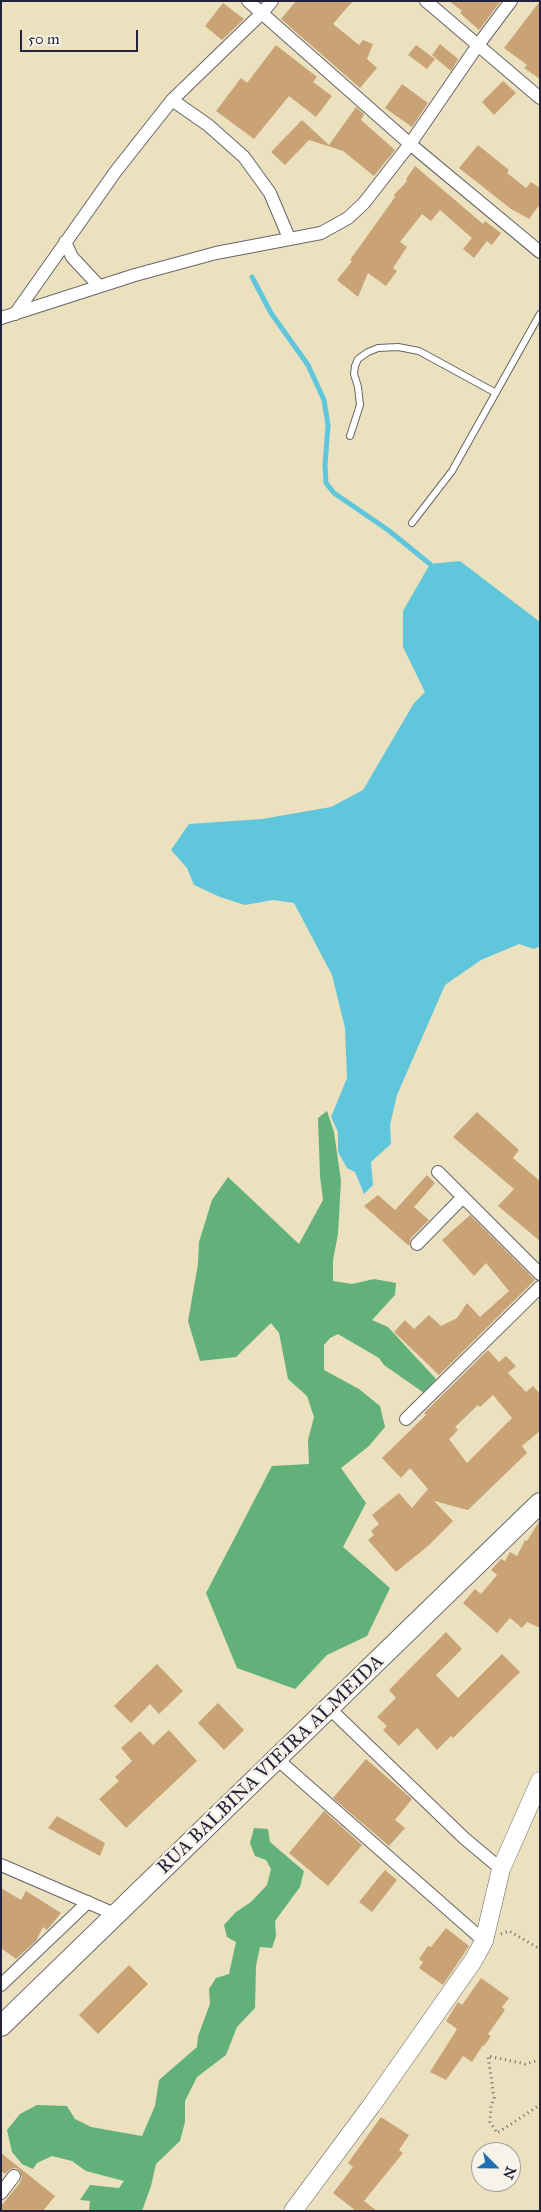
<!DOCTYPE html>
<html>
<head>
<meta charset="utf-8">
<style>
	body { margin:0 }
	#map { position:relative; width:541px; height:2212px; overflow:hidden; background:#ebe1bf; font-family:"IM FELL Great Primer",serif }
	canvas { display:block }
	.frame { position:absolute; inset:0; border:2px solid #22223b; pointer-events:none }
	.north { position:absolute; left:471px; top:2142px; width:50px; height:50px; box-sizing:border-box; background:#f7f3e8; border:1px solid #a29fa3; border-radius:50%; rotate:113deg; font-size:14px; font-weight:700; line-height:20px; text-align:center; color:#22223b }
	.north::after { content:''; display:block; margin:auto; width:18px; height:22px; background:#1f6fb2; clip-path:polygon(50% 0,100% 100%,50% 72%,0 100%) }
	.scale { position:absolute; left:20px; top:30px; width:118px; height:22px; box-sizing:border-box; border:2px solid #22223b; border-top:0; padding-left:6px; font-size:15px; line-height:18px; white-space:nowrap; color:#22223b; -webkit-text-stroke:4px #f7f3e8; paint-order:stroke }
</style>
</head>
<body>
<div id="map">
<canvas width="541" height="2212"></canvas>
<div class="frame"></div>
<div class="north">N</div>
<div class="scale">50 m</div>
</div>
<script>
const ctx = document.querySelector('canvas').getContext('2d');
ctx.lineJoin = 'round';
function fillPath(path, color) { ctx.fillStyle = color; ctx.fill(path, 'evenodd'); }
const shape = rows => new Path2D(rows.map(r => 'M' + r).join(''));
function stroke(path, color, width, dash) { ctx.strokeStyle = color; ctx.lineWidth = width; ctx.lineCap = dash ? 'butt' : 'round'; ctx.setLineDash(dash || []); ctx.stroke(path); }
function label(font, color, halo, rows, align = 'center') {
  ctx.font = font + ' "IM FELL Great Primer",serif'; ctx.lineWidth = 5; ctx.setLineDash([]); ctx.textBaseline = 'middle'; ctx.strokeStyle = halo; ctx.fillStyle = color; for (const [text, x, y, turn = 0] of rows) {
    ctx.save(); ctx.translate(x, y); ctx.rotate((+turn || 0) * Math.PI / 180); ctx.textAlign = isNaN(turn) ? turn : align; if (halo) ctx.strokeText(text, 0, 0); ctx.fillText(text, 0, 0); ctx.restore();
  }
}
fillPath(shape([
	[327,1111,334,1132,341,1181,338,1234,333,1260,333,1281,352,1284,374,1279,396,1283,395,1295,372,1320,388,1327,436,1379,424,1393,384,1365,379,1358,338,1334,330,1338,324,1345,324,1370,359,1389,380,1406,385,1427,369,1446,341,1468,366,1503,343,1547,390,1588,367,1636,327,1655,295,1689,237,1668,206,1593,272,1466,309,1464,308,1440,314,1417,307,1396,288,1379,279,1333,271,1323,236,1357,200,1361,188,1321,198,1264,199,1242,212,1200,228,1177,299,1244,323,1200,320,1176,318,1118],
	[254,1828,268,1829,270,1842,304,1871,300,1887,275,1921,276,1936,272,1948,260,1947,256,1966,255,2008,237,2027,226,2055,197,2077,185,2101,185,2122,180,2141,156,2164,151,2186,142,2211,89,2211,90,2201,80,2200,90,2185,119,2188,124,2181,86,2171,72,2161,52,2156,37,2163,33,2169,22,2164,12,2152,7,2130,20,2114,37,2105,67,2106,75,2119,91,2127,142,2136,155,2106,159,2080,197,2047,198,2036,210,2004,209,1989,216,1978,229,1974,236,1942,227,1937,224,1925,236,1912,251,1902,267,1885,271,1869,266,1860,255,1856,250,1843]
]), '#62b17b');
fillPath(shape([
	[460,561,540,622,540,946,534,949,519,944,481,960,445,985,397,1095,390,1125,391,1144,371,1162,373,1185,364,1194,355,1172,347,1168,338,1152,338,1132,331,1117,347,1078,345,1028,332,975,294,903,273,900,245,905,220,897,194,885,187,868,171,850,189,824,262,819,331,807,363,790,414,703,425,692,403,647,403,611,430,564]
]), '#5fc6dc');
stroke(shape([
	[252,277,271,313,308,365,324,400,328,425,325,466,326,483,334,493,388,530,430,564]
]), '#5fc6dc', 5);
fillPath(shape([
	[296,1,353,1,333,24,359,45,363,40,373,44,367,59,377,68,360,88,281,19],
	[449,1,501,1,479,30,460,13,462,11],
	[540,1,540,79,524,68,527,65,504,48],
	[223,3,244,19,222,40,205,26],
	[440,44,458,59,451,71,432,55],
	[276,45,317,77,313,82,332,96,316,117,289,96,254,139,216,111,241,78,247,83],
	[416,45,435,59,427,69,408,55],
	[503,81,516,93,494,115,482,102],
	[402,84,428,103,412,127,385,108],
	[356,107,364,114,361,120,395,150,374,176,343,151,309,140,285,165,271,152,302,120,329,145],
	[478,145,509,170,507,173,526,188,531,182,540,188,540,204,529,219,511,209,459,168],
	[415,166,483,224,485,221,501,233,492,245,487,241,474,258,463,249,472,238,440,210,431,221,422,214,400,242,407,247,393,268,397,271,386,286,368,273,358,297,337,280,352,261,350,260,395,197,394,195,407,181,406,179],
	[477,1112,519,1150,513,1158,540,1181,540,1241,498,1206,514,1189,453,1137],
	[427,1175,435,1183,414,1207,429,1220,411,1238,409,1246,364,1206,378,1195,395,1210],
	[470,1215,535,1280,439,1375,394,1332,405,1320,414,1329,429,1315,441,1326,457,1318,467,1303,480,1317,509,1291,486,1263,474,1276,442,1240],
	[488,1350,499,1362,506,1356,516,1366,508,1373,526,1392,533,1386,540,1394,540,1431,522,1446,527,1453,468,1510,434,1501,453,1521,428,1546,396,1572,368,1540,374,1535,371,1531,379,1524,372,1515,399,1493,412,1508,428,1489,410,1468,401,1478,382,1458,426,1415,424,1413],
	[493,1395,512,1418,467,1463,449,1439,458,1430,455,1427,478,1405,480,1407],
	[540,1520,540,1628,527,1622,522,1628,510,1618,497,1633,463,1603,475,1589,481,1594,497,1575,491,1570,501,1559,505,1561,510,1552,517,1556,525,1540,527,1541],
	[446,1632,462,1649,436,1675,458,1698,502,1654,520,1672,453,1738,451,1736,437,1750,417,1728,399,1746,383,1730,387,1726,377,1717,396,1698,389,1690],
	[157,1664,183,1691,159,1714,150,1704,131,1723,114,1706],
	[218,1703,244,1730,224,1750,198,1723],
	[169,1730,197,1761,126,1828,99,1799,119,1781,115,1777,132,1761,121,1748,140,1731,153,1745],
	[366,1759,412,1799,395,1820,405,1828,389,1846,333,1798],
	[324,1811,362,1845,328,1886,289,1853],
	[57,1816,105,1843,100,1856,48,1828],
	[385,1870,397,1880,372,1912,359,1902],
	[1,1888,21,1900,26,1891,61,1913,47,1930,43,1927,36,1941,16,1959,1,1948],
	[446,1928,469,1946,443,1985,419,1968,423,1962,419,1959,428,1946,431,1947],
	[129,1965,148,1984,98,2034,79,2015],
	[481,1978,509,1998,502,2007,505,2010,488,2034,491,2036,484,2046,483,2045,472,2062,463,2056,446,2080,430,2072,457,2029,446,2021,458,2002,462,2005],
	[381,2117,409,2135,399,2150,403,2153,364,2201,377,2211,356,2211,333,2193,353,2167,348,2163],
	[1,2153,55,2196,43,2211,1,2211,1,2206,19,2184,22,2177,19,2170,16,2168,10,2169,5,2174,1,2171]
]), '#c9a376');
const lane = shape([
	[350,436,360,405,358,387,354,374,355,366,358,359,368,352,378,348,398,347,419,351,496,393],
	[412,523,452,471,540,314]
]);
const street = shape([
	[248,1,410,144,540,252],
	[426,1,540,98],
	[172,100,208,125,244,157,270,193,289,238],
	[65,242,72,257,99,286],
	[15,314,116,171,172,100,261,14,272,1],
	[1,318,135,275,216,253,321,233,348,218,364,203,410,144,478,45,511,1],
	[438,1172,540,1274],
	[417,1244,463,1197],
	[406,1419,540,1287],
	[329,1708,464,1838,501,1869],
	[277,1759,484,1941],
	[1,1865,117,1915],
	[1,1985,88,1902],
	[1,2193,14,2176]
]);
const secondary = shape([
	[293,2211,371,2106,473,1961,484,1941,501,1869,540,1781]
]);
const primary = shape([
	[1,2026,540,1503]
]);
stroke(lane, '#686569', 8);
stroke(street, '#686569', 14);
stroke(secondary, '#686569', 19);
stroke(primary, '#686569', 22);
stroke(shape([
	[501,1934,509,1931,540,1949],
	[540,2060,525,2064,488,2056,494,2098,491,2106,490,2122,497,2133,540,2105]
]), '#686569', 3, [1, 4]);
stroke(lane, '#fff', 6);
stroke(street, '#fff', 12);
stroke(secondary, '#fff', 18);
stroke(primary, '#fff', 20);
label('19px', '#22223b', '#f7f3e8', [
	["RUA BALBINA VIEIRA ALMEIDA",271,1765,-44]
]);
</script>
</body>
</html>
